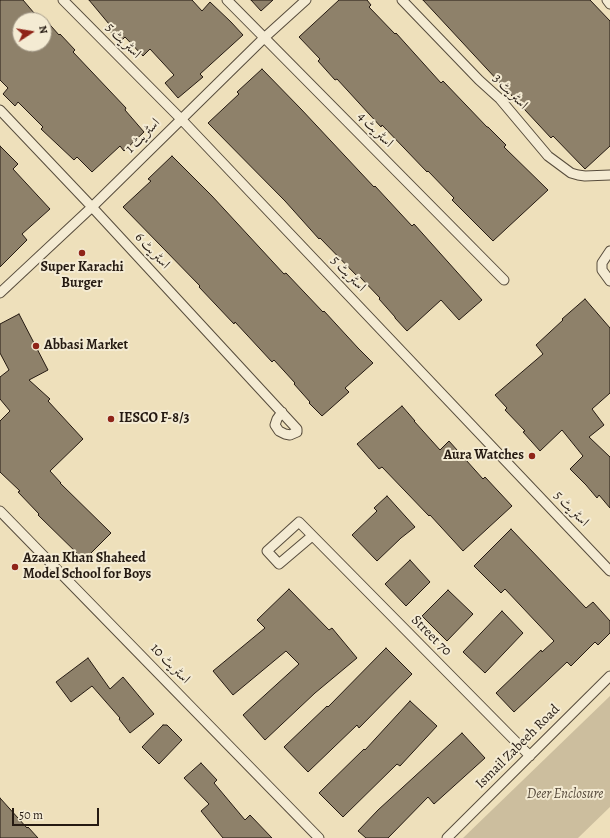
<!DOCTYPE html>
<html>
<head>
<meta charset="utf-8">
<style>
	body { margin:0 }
	#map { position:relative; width:610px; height:838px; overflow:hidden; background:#eee0bb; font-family:Alegreya,serif }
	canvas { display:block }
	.north { position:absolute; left:12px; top:12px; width:40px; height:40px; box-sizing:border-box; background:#f4ebd3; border:1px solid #a19786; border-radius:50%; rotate:78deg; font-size:11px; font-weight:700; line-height:16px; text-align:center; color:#251a12 }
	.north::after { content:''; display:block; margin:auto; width:14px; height:18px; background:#8f2418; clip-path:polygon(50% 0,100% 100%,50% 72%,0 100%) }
	.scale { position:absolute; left:12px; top:808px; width:87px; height:18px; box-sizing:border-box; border:2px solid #251a12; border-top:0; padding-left:5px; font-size:12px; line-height:14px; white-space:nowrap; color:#251a12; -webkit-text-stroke:3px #f4ebd3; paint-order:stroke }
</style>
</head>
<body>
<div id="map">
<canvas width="610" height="838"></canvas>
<div class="north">N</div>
<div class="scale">50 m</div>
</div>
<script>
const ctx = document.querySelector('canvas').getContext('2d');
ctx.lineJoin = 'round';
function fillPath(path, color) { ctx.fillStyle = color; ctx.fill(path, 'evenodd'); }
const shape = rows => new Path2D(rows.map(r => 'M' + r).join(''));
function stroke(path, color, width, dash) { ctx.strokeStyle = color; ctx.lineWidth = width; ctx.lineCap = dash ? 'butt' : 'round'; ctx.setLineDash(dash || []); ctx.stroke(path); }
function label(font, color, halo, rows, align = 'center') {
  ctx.font = font + ' Alegreya,Amiri,serif'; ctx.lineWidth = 4; ctx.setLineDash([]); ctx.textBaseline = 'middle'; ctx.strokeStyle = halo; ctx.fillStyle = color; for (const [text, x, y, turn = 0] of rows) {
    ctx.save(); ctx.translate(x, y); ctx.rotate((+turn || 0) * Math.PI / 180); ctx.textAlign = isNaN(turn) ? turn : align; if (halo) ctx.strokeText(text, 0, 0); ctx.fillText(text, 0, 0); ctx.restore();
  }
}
fillPath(shape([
	[610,696,610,807,578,838,463,838]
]), '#ccbe9e');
const building = shape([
	[0,0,23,0,40,20,20,20,20,44,44,44,44,18,59,35,60,34,75,50,73,52,126,108,125,110,144,132,124,151,120,146,92,172,77,157,74,160,41,129,43,127,18,102,15,106,3,94,8,88,0,80,0,0],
	[89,0,192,0,202,11,210,2,231,22,243,35,200,74,203,77,178,98,165,83,174,75,150,49,143,56,125,37,120,42,106,27,109,24,89,0],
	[251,0,273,0,261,11,251,0],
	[339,0,367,0,371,5,369,7,395,34,396,33,441,83,443,81,487,127,488,127,506,145,504,147,548,190,493,241,452,200,454,198,428,171,427,172,382,125,381,127,337,79,335,80,318,61,320,59,299,37,339,0],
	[423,0,590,0,610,21,610,146,585,169,553,136,551,138,423,0],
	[262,69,301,109,374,187,375,186,412,226,414,224,482,300,459,320,441,300,407,331,395,318,395,317,379,299,380,298,359,276,358,277,320,238,319,239,285,201,208,123,239,94,237,92,262,69],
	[0,146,18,164,13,169,50,209,22,234,27,240,0,267,0,146],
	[172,156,212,196,284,274,286,273,323,312,324,311,358,348,373,363,345,388,349,392,322,416,309,403,310,402,294,384,295,383,274,360,272,362,235,322,234,324,199,287,200,286,123,207,151,181,148,179,172,156],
	[585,299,610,328,610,393,592,409,604,425,589,437,610,457,610,508,599,495,597,498,586,485,570,469,583,456,562,430,540,451,523,432,525,431,505,410,507,408,495,395,543,354,536,345,563,320,562,319,585,299],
	[19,314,48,370,29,380,50,399,48,401,83,439,50,471,61,483,60,483,111,533,84,560,38,515,39,514,18,492,20,491,0,472,0,421,10,411,0,399,0,377,9,370,0,353,0,324,19,314],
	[402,406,415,421,414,421,440,450,449,441,483,479,485,477,512,506,463,551,430,515,429,516,382,467,379,469,357,444,402,406],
	[387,496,415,527,401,538,377,561,352,535,377,511,374,508,387,496],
	[511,529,586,608,593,602,610,621,610,633,598,645,595,642,571,666,567,662,514,712,496,693,541,650,542,652,554,641,505,589,501,593,474,566,511,529],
	[410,560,430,582,406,606,385,584,410,560],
	[289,589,329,630,332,628,357,658,315,693,265,740,243,715,299,664,286,651,233,695,213,671,265,628,257,620,289,589],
	[448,590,473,614,447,641,422,616,448,590],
	[502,611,523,633,485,673,463,652,502,611],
	[386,648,412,674,359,728,357,725,308,772,284,747,327,706,328,707,386,648],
	[88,658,110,689,123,677,154,714,130,733,119,719,120,718,92,686,71,702,56,682,88,658],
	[410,701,437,726,400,766,397,764,343,817,319,793,364,749,365,750,410,701],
	[163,725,167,725,182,740,159,764,142,747,163,725],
	[462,733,485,758,434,804,428,797,388,838,366,838,358,831,378,810,462,733],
	[201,763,217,780,214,783,245,820,250,815,272,838,223,838,201,811,209,804,184,778,201,763],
	[0,798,27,828,28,827,38,838,0,838,0,798]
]);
fillPath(building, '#8e816a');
stroke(building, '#251a12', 1);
const street = shape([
	[63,0,181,119,610,571],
	[227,0,504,280],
	[402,0,479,80,500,99,548,156,571,173,578,175,585,176,610,175],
	[607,0,610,4],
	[0,110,92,207,297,429,297,432,290,435,285,434,279,431,275,425,277,419,282,412],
	[610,251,602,263,602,270,610,281],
	[0,293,92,207,264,38,306,0],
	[0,511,319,838],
	[312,536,279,564,267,551,299,522,530,756],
	[447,838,610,676]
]);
stroke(street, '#574c3c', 11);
stroke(street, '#f4ebd3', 9);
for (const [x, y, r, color] of [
	[82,253,4,"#8f2418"],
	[36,346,4,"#8f2418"],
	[111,419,4,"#8f2418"],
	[532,456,4,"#8f2418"],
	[15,567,4,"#8f2418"]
]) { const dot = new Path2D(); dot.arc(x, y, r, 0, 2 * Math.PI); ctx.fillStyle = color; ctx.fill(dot); stroke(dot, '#f4ebd3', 1.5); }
label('14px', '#251a12', '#f4ebd3', [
	["اسٹریٹ 5",123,41,45],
	["اسٹریٹ 3",510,92,46],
	["اسٹریٹ 4",375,130,45],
	["اسٹریٹ 1",143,136,-45],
	["اسٹریٹ 6",152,251,47],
	["اسٹریٹ 5",348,274,46],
	["اسٹریٹ 5",571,509,46],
	["Street 70",431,636,45],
	["اسٹریٹ 10",170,664,46],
	["Ismail Zabeeh Road",518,747,-45]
]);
label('bold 14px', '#251a12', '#f4ebd3', [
	["Super Karachi",82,268,"center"],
	["Burger",82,284,"center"],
	["Abbasi Market",44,346],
	["IESCO F-8/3",119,419],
	["Aura Watches",524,456,"right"],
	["Azaan Khan Shaheed",23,559],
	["Model School for Boys",23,575]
], 'left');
label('italic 14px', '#574b3c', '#f4ebd3', [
	["Deer Enclosure",565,795]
]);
</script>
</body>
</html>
